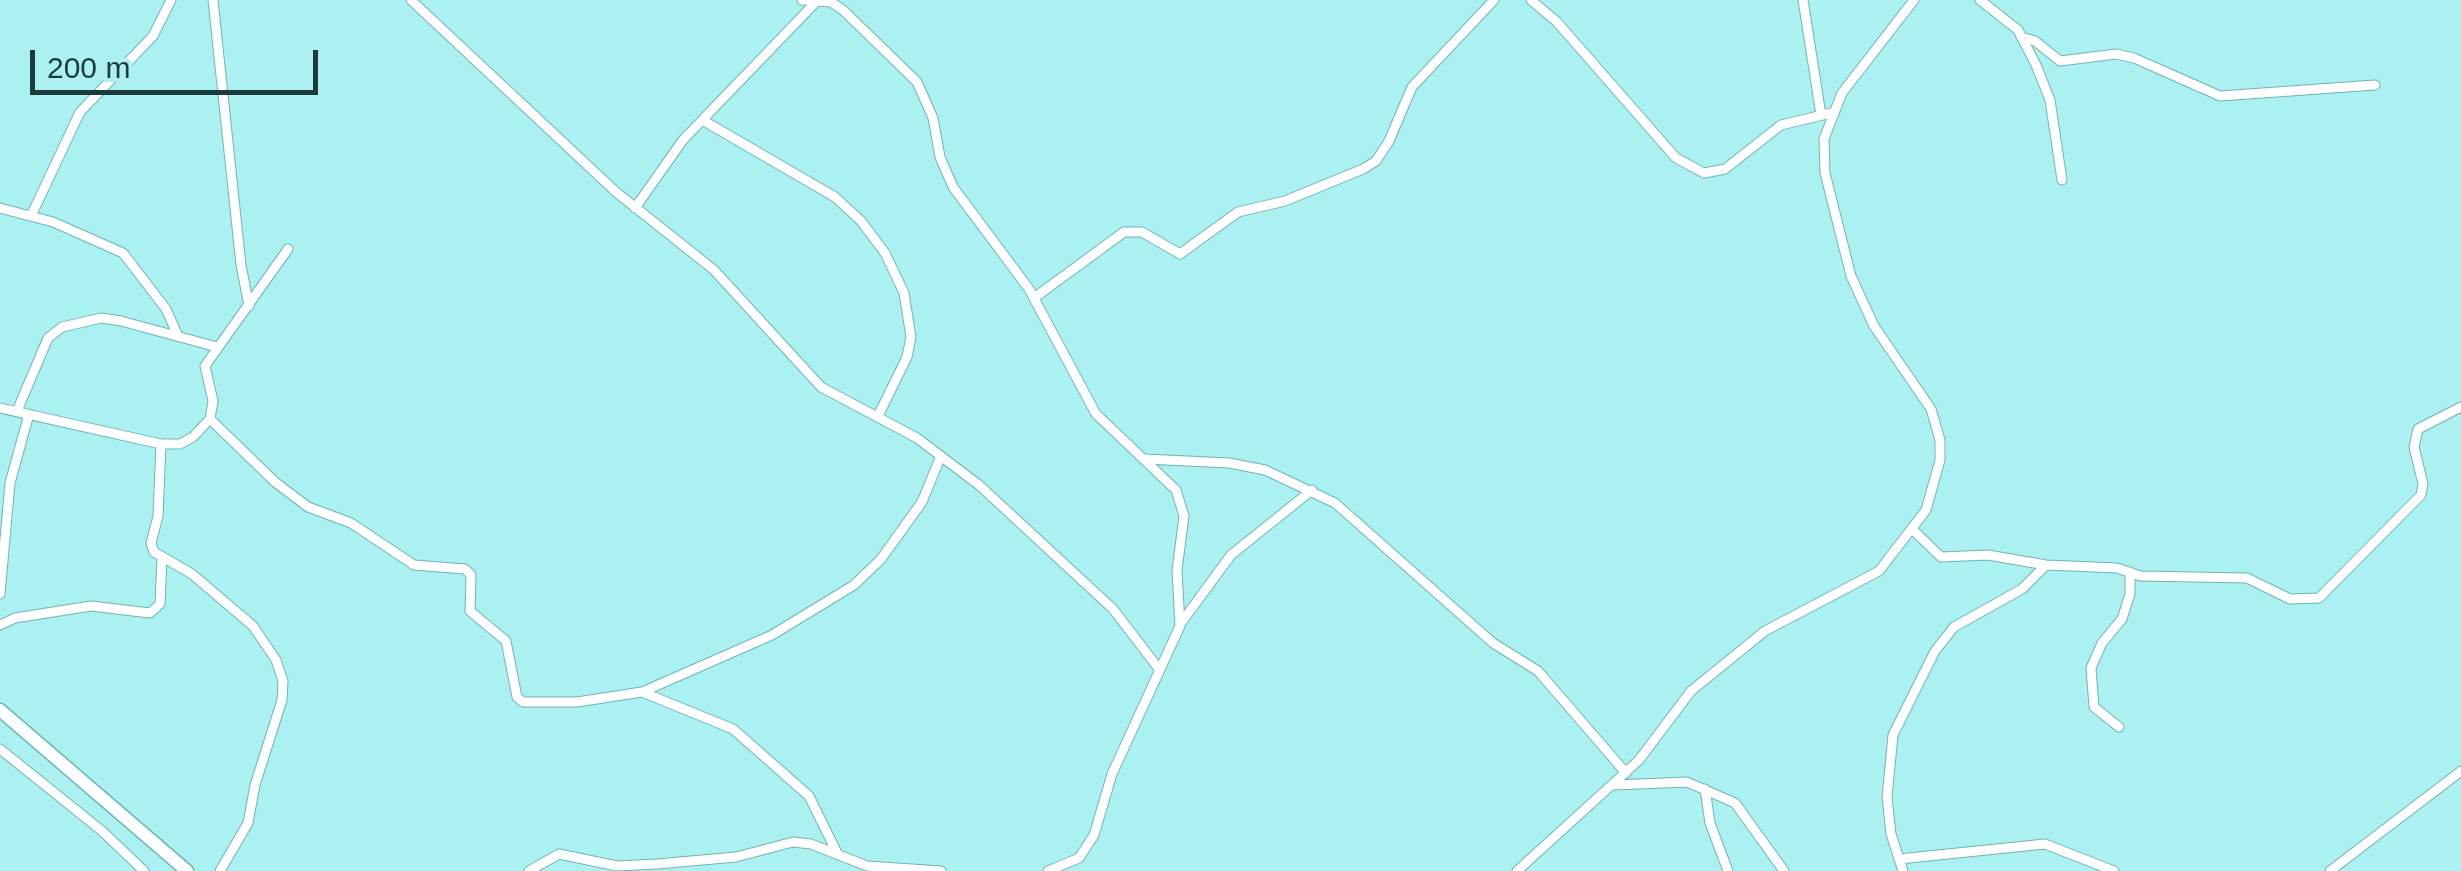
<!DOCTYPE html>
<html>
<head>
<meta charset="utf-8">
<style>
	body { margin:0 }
	#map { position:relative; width:2461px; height:871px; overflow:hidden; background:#abf1f2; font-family:Arial,sans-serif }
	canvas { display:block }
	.scale { position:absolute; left:30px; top:50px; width:288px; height:45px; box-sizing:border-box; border:5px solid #1e3b3c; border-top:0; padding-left:12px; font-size:30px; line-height:35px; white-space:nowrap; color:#1e3b3c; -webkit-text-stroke:8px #abf1f2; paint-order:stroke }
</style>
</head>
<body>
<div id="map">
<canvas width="2461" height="871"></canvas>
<div class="scale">200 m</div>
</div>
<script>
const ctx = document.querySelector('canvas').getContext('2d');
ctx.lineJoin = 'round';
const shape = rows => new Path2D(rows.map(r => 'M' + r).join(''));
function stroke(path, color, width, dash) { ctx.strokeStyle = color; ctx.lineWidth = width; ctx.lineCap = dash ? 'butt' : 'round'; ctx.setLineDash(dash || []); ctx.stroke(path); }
const minor = shape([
	[213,0,241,265,249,306],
	[411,0,616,192,714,270,821,387,917,438,979,485,1113,609,1159,669],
	[802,0,831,2,843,10,917,82,933,118,940,157,953,187,1029,289,1096,414,1176,490,1184,516,1177,570,1180,626,1112,774,1094,835,1079,858,1048,871],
	[1531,0,1557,22,1676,158,1704,173,1725,169,1781,125,1831,113],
	[1803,0,1821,115],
	[1980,0,2018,30,2036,65,2050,100,2062,180],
	[2021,37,2035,41,2060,61,2116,54,2134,58,2220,96,2375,85],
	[704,121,835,197,861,221,885,253,904,293,911,337,907,357,878,416],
	[0,208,53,222,123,253,166,309,178,336],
	[635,208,683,140,816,2],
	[31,216,80,112,153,36,171,0],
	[1034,298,1124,232,1142,232,1180,254,1238,212,1285,201,1363,169,1376,161,1389,141,1412,87,1494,0],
	[0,408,161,444,180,444,193,437,210,419,213,401,205,366,288,249],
	[17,411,48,338,62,327,101,318,121,321,217,347],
	[210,419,275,482,308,507,351,523,414,565,465,569,471,575,470,611,506,641,517,697,523,702,577,702,642,692,733,729,809,796,838,855],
	[161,444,158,516,151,543,154,552,192,574,253,626,276,660,283,681,282,700,255,785,248,823,220,871],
	[1145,459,1229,463,1265,470,1335,503,1493,643,1538,671,1626,773],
	[1912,529,1941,557,1988,555,2046,565,2117,568,2140,576,2247,578,2290,599,2319,598,2421,495,2423,484,2414,447,2418,429,2461,407],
	[0,594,10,483,29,414],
	[1181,623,1231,555,1312,490],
	[0,625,15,618,91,606,150,613,160,604,162,558],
	[642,692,772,635,854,585,881,559,922,502,940,458],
	[2119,727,2094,707,2091,668,2102,643,2122,619,2130,594,2130,572],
	[0,749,102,831,144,871],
	[1613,785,1687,782,1735,803,1784,871],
	[1705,789,1710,823,1728,871],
	[1899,859,2045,844,2114,871],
	[529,871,559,854,617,866,657,864,736,857,793,842,811,844,867,866,941,871],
	[1517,871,1639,760,1691,691,1765,631,1879,571,1926,510,1940,460,1940,440,1931,409,1874,326,1851,276,1825,173,1824,139,1842,93,1914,0],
	[1903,871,1891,834,1887,797,1893,735,1935,651,1954,627,2022,589,2046,565],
	[2330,871,2461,771]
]);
const secondary = shape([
	[0,710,187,871]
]);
stroke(minor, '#6fb4b5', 11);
stroke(secondary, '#6fb4b5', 15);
stroke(minor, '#fff', 9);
stroke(secondary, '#fff', 12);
</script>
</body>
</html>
